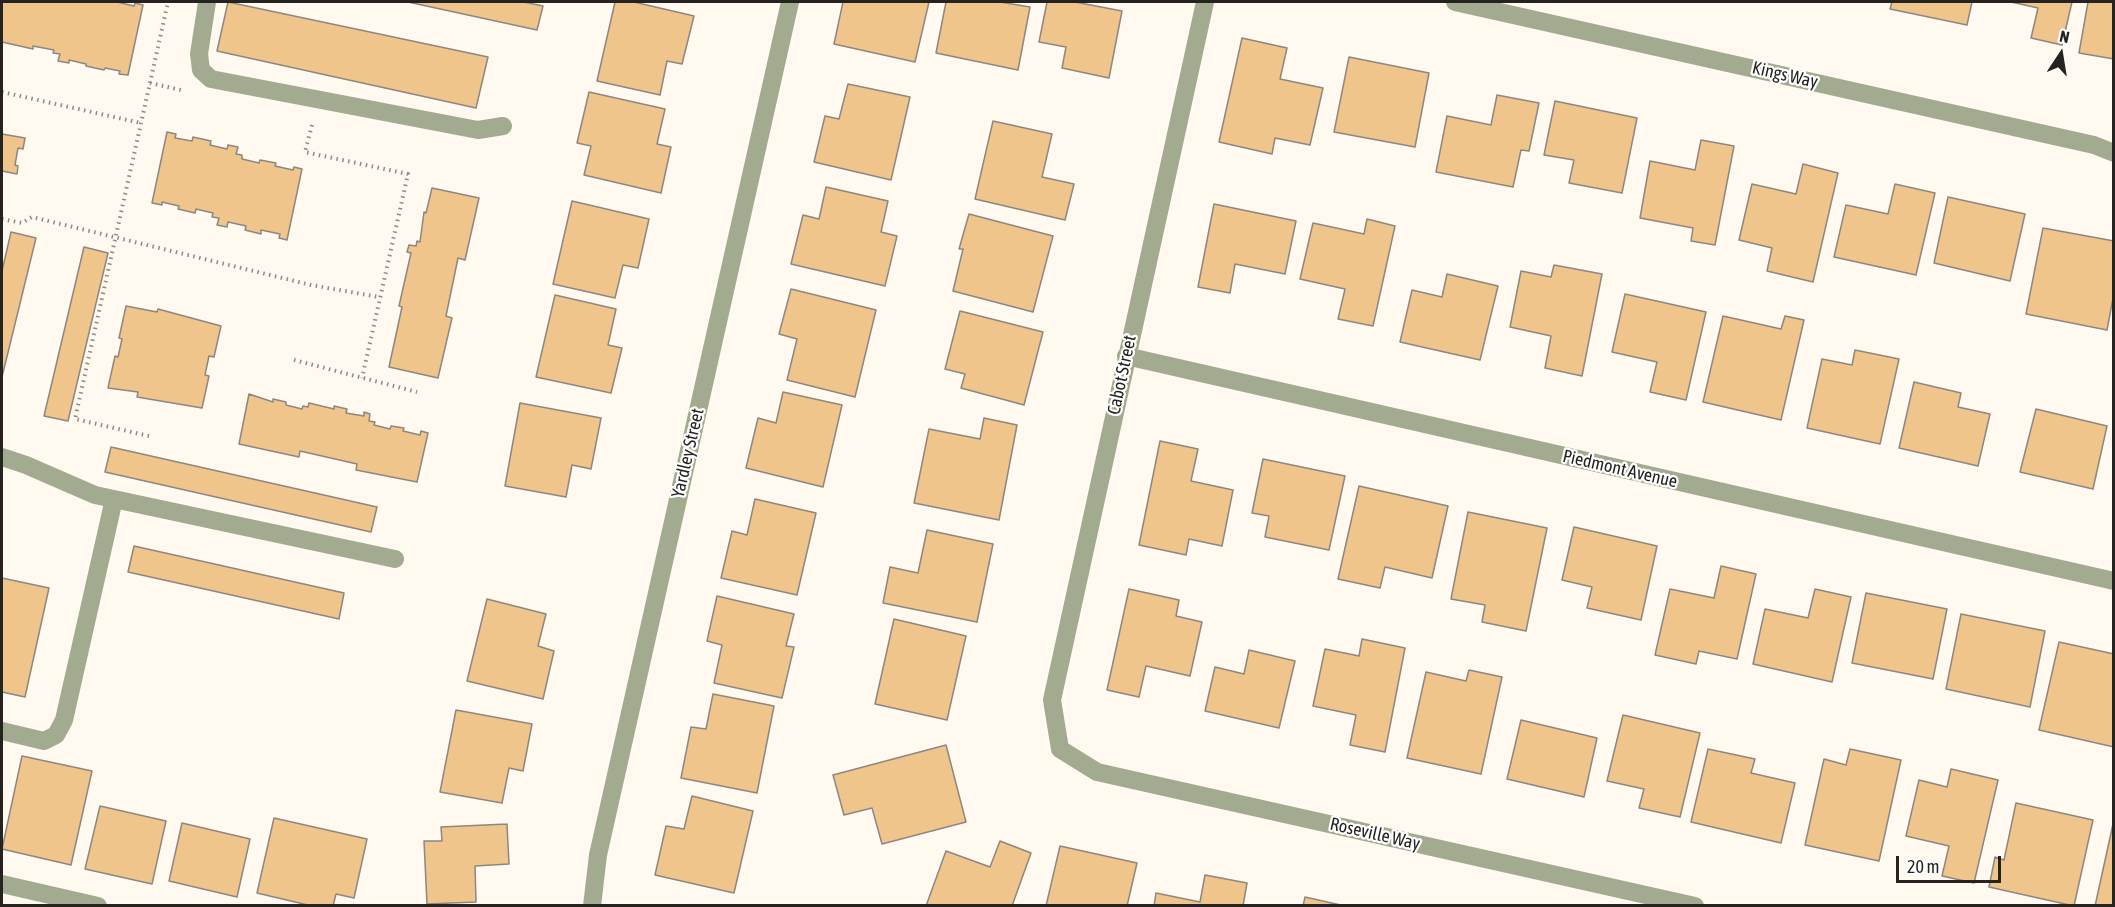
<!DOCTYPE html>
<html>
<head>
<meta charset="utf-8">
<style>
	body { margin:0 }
	#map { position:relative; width:2115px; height:907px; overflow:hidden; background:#fff9f0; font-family:"Asap Condensed",sans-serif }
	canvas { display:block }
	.frame { position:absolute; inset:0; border:3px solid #252320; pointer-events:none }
	.north { position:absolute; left:2031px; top:24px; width:60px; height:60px; -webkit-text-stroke:4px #fff; paint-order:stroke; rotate:12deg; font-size:16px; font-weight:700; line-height:24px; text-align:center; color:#252320 }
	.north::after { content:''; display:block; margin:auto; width:21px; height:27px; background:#252320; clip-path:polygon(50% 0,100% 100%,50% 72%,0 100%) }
	.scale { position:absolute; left:1896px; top:856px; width:105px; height:27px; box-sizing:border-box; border:3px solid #252320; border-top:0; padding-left:8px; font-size:18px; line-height:21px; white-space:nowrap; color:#252320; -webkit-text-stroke:4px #fff; paint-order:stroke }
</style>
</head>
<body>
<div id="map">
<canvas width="2115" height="907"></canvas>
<div class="frame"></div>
<div class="north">N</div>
<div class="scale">20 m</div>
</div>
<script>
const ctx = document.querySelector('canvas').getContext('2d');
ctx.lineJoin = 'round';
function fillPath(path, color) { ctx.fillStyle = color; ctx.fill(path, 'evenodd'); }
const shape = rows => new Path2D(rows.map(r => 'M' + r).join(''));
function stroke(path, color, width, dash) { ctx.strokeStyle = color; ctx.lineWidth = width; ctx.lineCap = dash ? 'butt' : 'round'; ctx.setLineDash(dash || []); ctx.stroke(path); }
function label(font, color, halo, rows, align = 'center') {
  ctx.font = font + ' "Asap Condensed",sans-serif'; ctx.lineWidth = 4.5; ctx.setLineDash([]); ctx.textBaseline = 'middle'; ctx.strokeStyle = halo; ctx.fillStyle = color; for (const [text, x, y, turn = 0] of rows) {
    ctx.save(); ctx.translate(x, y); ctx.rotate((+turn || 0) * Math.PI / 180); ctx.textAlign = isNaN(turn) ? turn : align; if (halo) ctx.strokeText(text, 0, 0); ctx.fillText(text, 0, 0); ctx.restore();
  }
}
const building = shape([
	[2,2,117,2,134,6,135,3,143,5,128,75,119,74,120,71,105,68,104,70,86,66,86,64,69,60,69,63,58,61,60,54,53,53,54,50,33,46,33,49,2,42,2,2],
	[228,2,488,57,476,108,217,51,228,2],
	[408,2,524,2,543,6,537,30,408,2],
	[615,2,634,2,694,16,682,64,667,61,660,95,597,81,615,2],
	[843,2,929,2,915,62,834,44,843,2],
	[946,2,1000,2,1030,7,1018,70,936,53,946,2],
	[1047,2,1075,2,1122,11,1109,78,1062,68,1066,47,1039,42,1047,2],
	[1892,2,1972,2,1967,25,1890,9,1892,2],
	[2011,2,2072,2,2062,45,2031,38,2038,8,2011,2],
	[2088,2,2114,2,2114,59,2079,53,2088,2],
	[1242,38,1287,48,1280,79,1323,88,1310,145,1275,138,1272,154,1219,142,1242,38],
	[1349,57,1429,73,1415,147,1334,132,1349,57],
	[848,84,910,97,891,180,814,162,825,116,839,119,848,84],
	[589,92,665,109,657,144,671,147,661,193,584,175,591,146,577,143,589,92],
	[1497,95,1539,103,1529,151,1521,150,1513,187,1436,172,1447,116,1491,125,1497,95],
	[1555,101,1637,118,1622,193,1569,183,1574,160,1544,155,1555,101],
	[993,121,1052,134,1042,177,1074,184,1065,220,975,199,993,121],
	[167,132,176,134,175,138,192,141,193,137,211,141,210,145,227,149,228,145,238,147,236,154,242,155,242,159,259,163,260,160,276,163,275,166,293,170,294,167,302,169,287,240,279,238,280,234,261,230,261,234,245,230,246,226,228,222,227,227,217,225,219,218,212,217,213,213,196,209,195,213,178,209,179,206,162,202,162,205,152,203,167,132],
	[2,134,25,138,23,149,18,148,15,165,18,166,17,174,2,171,2,134],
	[1701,140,1734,146,1715,245,1691,241,1693,228,1640,218,1650,161,1695,170,1701,140],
	[1803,164,1838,173,1813,282,1767,271,1772,248,1739,240,1752,184,1796,194,1803,164],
	[1895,184,1935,193,1916,275,1834,257,1846,205,1888,214,1895,184],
	[826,187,888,201,881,232,897,236,885,286,791,264,803,215,819,219,826,187],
	[432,188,479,198,465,260,458,258,446,316,452,318,438,378,389,367,402,307,399,306,411,253,407,252,409,245,416,246,417,241,420,242,424,212,426,213,432,188],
	[1948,197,2025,214,2010,281,1934,263,1948,197],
	[572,201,649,219,638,268,623,265,615,298,553,284,572,201],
	[1214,204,1296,221,1285,274,1235,264,1230,293,1198,287,1214,204],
	[969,214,1053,236,1033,312,953,291,963,249,959,249,969,214],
	[1367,219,1395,226,1373,326,1338,319,1345,289,1300,279,1313,223,1364,234,1367,219],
	[2043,228,2114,241,2114,293,2107,330,2026,314,2043,228],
	[11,232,36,238,2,377,2,271,11,232],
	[84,247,108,253,68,421,44,416,84,247],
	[1554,265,1602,274,1582,376,1545,368,1551,336,1510,327,1521,271,1551,277,1554,265],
	[1447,274,1498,286,1480,360,1400,342,1412,290,1442,297,1447,274],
	[791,289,876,310,855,397,787,380,797,339,779,334,791,289],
	[1625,294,1706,312,1686,400,1650,392,1657,362,1612,352,1625,294],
	[555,295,616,309,608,345,622,348,611,393,536,377,555,295],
	[126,306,157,312,158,309,221,326,214,357,209,356,205,375,209,376,202,408,137,397,138,392,108,388,115,356,118,357,122,339,119,338,126,306],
	[960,311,1043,332,1024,405,961,388,965,374,945,369,960,311],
	[1723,316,1781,329,1785,316,1804,320,1781,420,1703,402,1723,316],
	[1855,350,1899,359,1880,444,1807,428,1822,359,1852,365,1855,350],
	[1914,382,1961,393,1958,407,1990,414,1978,466,1899,448,1914,382],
	[783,392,842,405,823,487,746,468,758,418,776,423,783,392],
	[249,394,273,402,273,399,286,402,286,405,302,409,303,406,308,407,309,403,334,409,334,406,347,409,346,413,364,416,364,412,370,414,369,421,375,422,374,425,390,429,391,426,404,428,403,431,420,435,421,431,428,433,417,482,356,470,357,464,300,451,299,457,239,444,249,394],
	[520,403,601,418,591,469,572,465,566,497,505,486,520,403],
	[2036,409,2107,426,2093,489,2020,472,2036,409],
	[984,418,1017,425,999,520,914,503,929,429,980,439,984,418],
	[1160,441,1198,449,1191,481,1233,490,1222,546,1189,539,1186,555,1139,545,1160,441],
	[111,447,377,507,371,532,105,472,111,447],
	[1263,459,1345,476,1329,550,1265,537,1269,516,1252,513,1263,459],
	[1359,486,1448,506,1432,578,1385,567,1380,588,1338,579,1359,486],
	[755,499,816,513,797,595,721,578,732,531,747,535,755,499],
	[1468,512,1547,528,1526,631,1482,622,1485,605,1451,599,1468,512],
	[1574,527,1657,546,1641,620,1587,608,1592,587,1562,580,1574,527],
	[927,530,993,544,977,622,883,603,890,567,918,573,927,530],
	[134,546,344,593,339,619,128,572,134,546],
	[1721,566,1756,574,1737,659,1699,651,1696,664,1655,655,1670,589,1714,598,1721,566],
	[2,578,49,588,25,697,2,692,2,578],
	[1129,589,1179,600,1176,616,1202,622,1190,676,1146,666,1139,697,1107,690,1129,589],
	[1815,589,1851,597,1832,682,1753,664,1765,609,1808,618,1815,589],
	[1866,593,1947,609,1933,679,1852,663,1866,593],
	[717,596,794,614,786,646,794,647,782,698,714,683,722,645,707,641,717,596],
	[487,599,546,614,538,646,554,651,543,699,467,681,487,599],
	[1961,614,2045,631,2030,707,1946,689,1961,614],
	[894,619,966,636,947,720,875,704,894,619],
	[1362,639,1405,648,1385,752,1350,745,1356,715,1313,706,1325,649,1359,656,1362,639],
	[2059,642,2114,654,2114,747,2039,730,2059,642],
	[1249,650,1295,661,1279,728,1205,711,1215,667,1244,674,1249,650],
	[1469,670,1502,677,1481,774,1407,758,1426,672,1466,681,1469,670],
	[713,694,774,706,757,793,681,778,691,727,706,729,713,694],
	[456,710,532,724,523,771,509,768,502,803,440,792,456,710],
	[1623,715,1700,733,1680,817,1639,808,1644,789,1607,781,1623,715],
	[1521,720,1597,738,1584,797,1507,779,1521,720],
	[946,745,966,822,882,844,872,808,844,815,833,775,946,745],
	[1708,749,1755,759,1751,773,1795,783,1781,843,1691,822,1708,749],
	[1850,749,1901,760,1879,861,1805,845,1824,759,1846,765,1850,749],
	[22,756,92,771,71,865,2,849,22,756],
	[1951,769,1998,780,1974,883,1942,876,1949,846,1906,836,1919,780,1947,787,1951,769],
	[692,796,753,811,734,893,655,875,666,826,684,829,692,796],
	[2016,803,2093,820,2074,906,1989,887,1995,857,2004,860,2016,803],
	[100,806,166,821,152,884,85,869,100,806],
	[274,818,367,839,354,898,336,894,333,906,312,906,257,893,274,818],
	[182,823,250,839,237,897,169,881,182,823],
	[507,824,509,864,475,866,476,902,427,904,424,841,442,841,441,827,507,824],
	[2113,824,2114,906,2095,906,2113,824],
	[1000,841,1031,853,1012,906,926,906,946,851,990,867,1000,841],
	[1060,846,1137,863,1127,906,1046,906,1060,846],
	[1205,875,1247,883,1243,906,1154,906,1156,893,1200,902,1205,875],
	[1305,897,1345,906,1303,906,1305,897]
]);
fillPath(building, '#efc58b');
stroke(building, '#8d8780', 1.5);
stroke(shape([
	[150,83,181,90],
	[2,92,141,123],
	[312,125,305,152,408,174,362,378],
	[2,219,22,223,32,217,311,285,379,297],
	[294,360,417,392],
	[149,436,75,419,168,2]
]), '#8e8a84', 4, [1.5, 4.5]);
stroke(shape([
	[207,2,199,54,201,70,211,79,478,130,503,126],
	[1205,2,1052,700,1060,749,1097,772,1695,906],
	[1455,2,2094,145,2114,153],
	[1126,356,2114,581],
	[2,457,26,465,95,495,395,559],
	[2,731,44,741,56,735,64,720,114,499],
	[2,884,98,906],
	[592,906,598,855,790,2]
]), '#a2ab90', 18);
label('18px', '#252320', '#fff', [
	["Kings Way",1785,75,13],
	["Cabot Street",1122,375,-78],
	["Yardley Street",688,453,-77],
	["Piedmont Avenue",1620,469,13],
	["Roseville Way",1375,834,13]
]);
</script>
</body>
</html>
